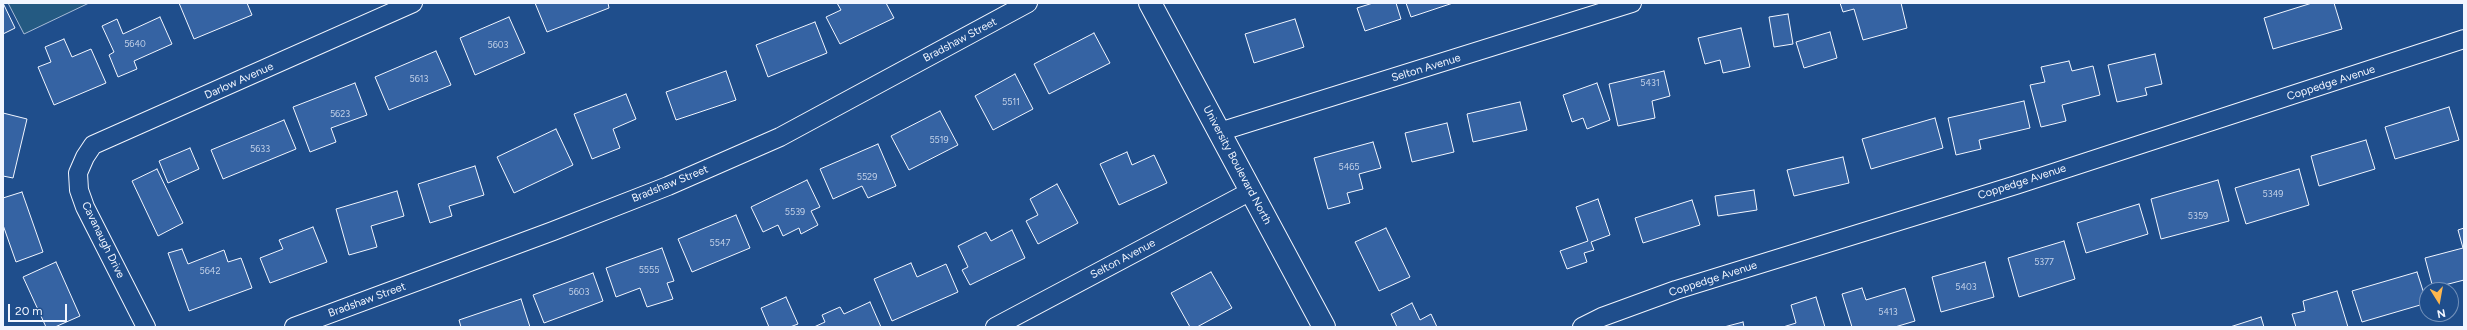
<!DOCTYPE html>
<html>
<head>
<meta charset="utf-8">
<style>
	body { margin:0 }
	#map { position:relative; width:2467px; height:330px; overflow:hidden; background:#1f4e8c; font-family:Figtree,sans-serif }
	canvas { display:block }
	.frame { position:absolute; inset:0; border:4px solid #f2f6ff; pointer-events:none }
	.north { position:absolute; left:2419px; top:282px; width:40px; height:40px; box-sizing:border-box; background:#1f4e8c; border:1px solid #7391ba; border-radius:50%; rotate:169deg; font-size:11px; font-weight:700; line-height:16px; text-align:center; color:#f2f6ff }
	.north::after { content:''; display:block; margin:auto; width:14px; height:18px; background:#ffb74d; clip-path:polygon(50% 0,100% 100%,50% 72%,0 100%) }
	.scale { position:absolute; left:8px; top:304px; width:59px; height:18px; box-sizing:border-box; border:2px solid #f2f6ff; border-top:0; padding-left:5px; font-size:12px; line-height:14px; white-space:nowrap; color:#f2f6ff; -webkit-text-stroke:3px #1f4e8c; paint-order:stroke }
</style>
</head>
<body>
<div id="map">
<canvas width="2467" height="330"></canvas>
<div class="frame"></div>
<div class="north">N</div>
<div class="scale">20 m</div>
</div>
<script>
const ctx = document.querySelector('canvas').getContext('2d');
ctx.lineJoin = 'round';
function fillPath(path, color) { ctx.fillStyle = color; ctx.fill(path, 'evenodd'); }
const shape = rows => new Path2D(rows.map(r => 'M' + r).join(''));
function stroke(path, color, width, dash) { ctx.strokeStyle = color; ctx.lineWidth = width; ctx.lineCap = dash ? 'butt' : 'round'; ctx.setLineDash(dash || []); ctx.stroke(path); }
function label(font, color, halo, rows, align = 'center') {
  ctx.font = font + ' Figtree,sans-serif'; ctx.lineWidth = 3; ctx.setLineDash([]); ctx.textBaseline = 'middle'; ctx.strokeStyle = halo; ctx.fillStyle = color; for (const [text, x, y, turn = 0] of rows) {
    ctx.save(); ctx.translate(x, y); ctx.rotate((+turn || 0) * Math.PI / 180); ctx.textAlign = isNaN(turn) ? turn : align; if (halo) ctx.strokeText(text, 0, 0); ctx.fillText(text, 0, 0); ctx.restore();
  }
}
const green = shape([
	[8,3,89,3,24,34,8,3]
]);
fillPath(green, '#245a82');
stroke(green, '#a8bbd7', 1);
const building = shape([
	[3,3,15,28,3,34,3,3],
	[179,3,247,3,252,15,194,39,179,3],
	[535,3,608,3,609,8,547,32,535,3],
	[837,3,886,3,894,18,840,44,826,17,841,10,837,3],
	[1373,3,1396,3,1401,19,1365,31,1357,8,1373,3],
	[1406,3,1453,3,1411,17,1406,3],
	[1840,3,1901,3,1907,28,1863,40,1854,9,1843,12,1840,3],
	[2312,3,2334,3,2342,29,2273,49,2264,18,2312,3],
	[1788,14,1793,44,1774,47,1769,17,1788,14],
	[160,17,172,44,134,61,137,69,118,77,109,55,114,52,102,26,117,19,123,34,160,17],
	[509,17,525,53,475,75,460,38,509,17],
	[1295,19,1304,47,1254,63,1245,34,1295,19],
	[815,22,827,53,768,77,756,45,815,22],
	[1741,28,1750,67,1723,73,1720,60,1705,64,1698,38,1741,28],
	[1830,32,1837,58,1804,68,1796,42,1830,32],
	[1094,33,1110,63,1049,94,1034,64,1094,33],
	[64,39,72,57,91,49,106,83,54,105,38,67,51,62,45,47,64,39],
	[436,51,451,85,389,110,375,77,436,51],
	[2155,54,2162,84,2145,88,2147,95,2117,102,2108,65,2155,54],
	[2069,61,2072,71,2093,66,2100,95,2062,105,2066,121,2041,127,2030,85,2045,82,2041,67,2069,61],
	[726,71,736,100,676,120,666,92,726,71],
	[1664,71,1670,96,1652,101,1655,118,1618,126,1609,84,1664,71],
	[1015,74,1033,109,993,130,975,96,1015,74],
	[355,83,367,115,331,128,336,142,310,152,293,107,355,83],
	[1597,83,1610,120,1587,129,1583,118,1572,122,1563,95,1597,83],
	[626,94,636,119,613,129,620,148,592,159,574,114,626,94],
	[2024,101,2030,128,1979,140,1981,149,1956,155,1948,118,2024,101],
	[1520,102,1527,130,1473,142,1467,114,1520,102],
	[2449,107,2459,140,2395,159,2385,127,2449,107],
	[940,111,958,145,909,170,891,136,940,111],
	[3,113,27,119,13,178,3,176,3,113],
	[1935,118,1943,148,1871,169,1862,139,1935,118],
	[284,120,296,149,223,179,211,150,284,120],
	[1447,123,1454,152,1412,162,1405,133,1447,123],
	[556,129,573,165,514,193,497,157,556,129],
	[2366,140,2375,169,2319,186,2311,156,2366,140],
	[1373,142,1381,168,1359,174,1363,189,1347,193,1350,203,1328,209,1314,158,1373,142],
	[878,144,896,186,868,198,862,186,833,199,820,169,878,144],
	[190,148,199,169,168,183,159,161,190,148],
	[1127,152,1132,165,1154,155,1167,183,1119,205,1100,164,1127,152],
	[1843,157,1849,183,1794,196,1787,170,1843,157],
	[475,166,484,195,449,206,452,216,430,223,418,184,475,166],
	[157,169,183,223,158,236,132,181,157,169],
	[2299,169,2309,205,2246,224,2235,188,2299,169],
	[807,180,820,207,811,211,818,225,801,234,799,228,783,236,778,225,763,232,751,207,807,180],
	[2218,180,2229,221,2161,239,2151,199,2218,180],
	[1057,184,1078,223,1038,244,1026,221,1038,215,1030,199,1057,184],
	[1754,190,1757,210,1718,216,1715,196,1754,190],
	[397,191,404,216,371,226,377,247,349,255,336,209,397,191],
	[22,192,43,252,16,262,3,225,3,198,22,192],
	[1598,199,1610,235,1591,242,1594,250,1584,253,1587,262,1567,269,1560,251,1588,241,1576,207,1598,199],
	[1692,200,1700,225,1643,243,1635,218,1692,200],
	[2139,204,2148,234,2086,253,2077,223,2139,204],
	[736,215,750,248,692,272,678,239,736,215],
	[313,227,327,262,270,283,260,258,283,249,279,240,313,227],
	[1386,228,1410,277,1379,291,1355,242,1386,228],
	[2464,228,2464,280,2433,288,2425,258,2463,248,2458,230,2464,228],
	[1012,230,1025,258,970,285,962,270,968,267,958,246,986,232,991,241,1012,230],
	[2064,241,2075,279,2019,297,2008,258,2064,241],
	[662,248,674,281,667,283,673,299,647,307,640,288,616,297,606,268,662,248],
	[182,249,188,264,224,250,228,262,241,258,252,288,189,311,168,253,182,249],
	[56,262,80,316,55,327,46,327,23,277,56,262],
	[1985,262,1994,297,1941,312,1932,277,1985,262],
	[911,263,917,277,946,264,958,292,892,321,874,279,911,263],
	[1211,272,1232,308,1197,327,1190,327,1171,293,1211,272],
	[2417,272,2427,303,2362,322,2352,291,2417,272],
	[593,273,603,301,544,323,533,295,593,273],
	[1862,288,1866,300,1905,288,1915,321,1895,327,1852,327,1842,294,1862,288],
	[2337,291,2348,327,2296,327,2292,314,2305,311,2303,301,2337,291],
	[786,297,798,324,790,327,769,327,761,308,786,297],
	[1816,297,1825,327,1783,327,1796,323,1791,305,1816,297],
	[521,299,530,327,461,327,459,320,521,299],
	[870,302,881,327,814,327,825,322,822,315,840,307,844,314,870,302],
	[1412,303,1420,320,1431,314,1437,327,1397,327,1391,314,1412,303],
	[2261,317,2264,327,2230,327,2261,317],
	[1743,322,1744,327,1724,327,1743,322]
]);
fillPath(building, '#3563a3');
stroke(building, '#f2f6ff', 1);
const street = shape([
	[1219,132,1632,3],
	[146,327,85,207,79,190,78,173,85,157,93,145,413,3],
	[294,327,553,231,668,186,780,137,1028,3],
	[995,327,1251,191],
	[1582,327,1602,317,1676,290,2016,185,2464,39]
]);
const secondary = shape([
	[1150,3,1324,327]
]);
stroke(street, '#f2f6ff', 20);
stroke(secondary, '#f2f6ff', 24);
stroke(street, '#1f4e8c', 18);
stroke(secondary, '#1f4e8c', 22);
label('9px', '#c3d1e8', null, [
	["5640",135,44],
	["5603",498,45],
	["5613",419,79],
	["5431",1650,83],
	["5511",1011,102],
	["5623",340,114],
	["5519",939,140],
	["5633",260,149],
	["5465",1349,167],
	["5529",867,177],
	["5349",2273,194],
	["5539",795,212],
	["5359",2198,216],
	["5547",720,243],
	["5377",2044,262],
	["5555",649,270],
	["5642",210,271],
	["5403",1966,287],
	["5603",579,292],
	["5413",1888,312]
]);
label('11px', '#f2f6ff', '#1f4e8c', [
	["Bradshaw Street",960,40,-28],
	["Selton Avenue",1426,68,-17],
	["Darlow Avenue",239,81,-24],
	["Coppedge Avenue",2331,83,-18],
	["University Boulevard North",1237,165,62],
	["Coppedge Avenue",2022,182,-18],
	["Bradshaw Street",670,184,-22],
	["Cavanaugh Drive",103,240,64],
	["Selton Avenue",1123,259,-28],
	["Coppedge Avenue",1713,279,-18],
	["Bradshaw Street",367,300,-20]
]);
</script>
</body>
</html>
